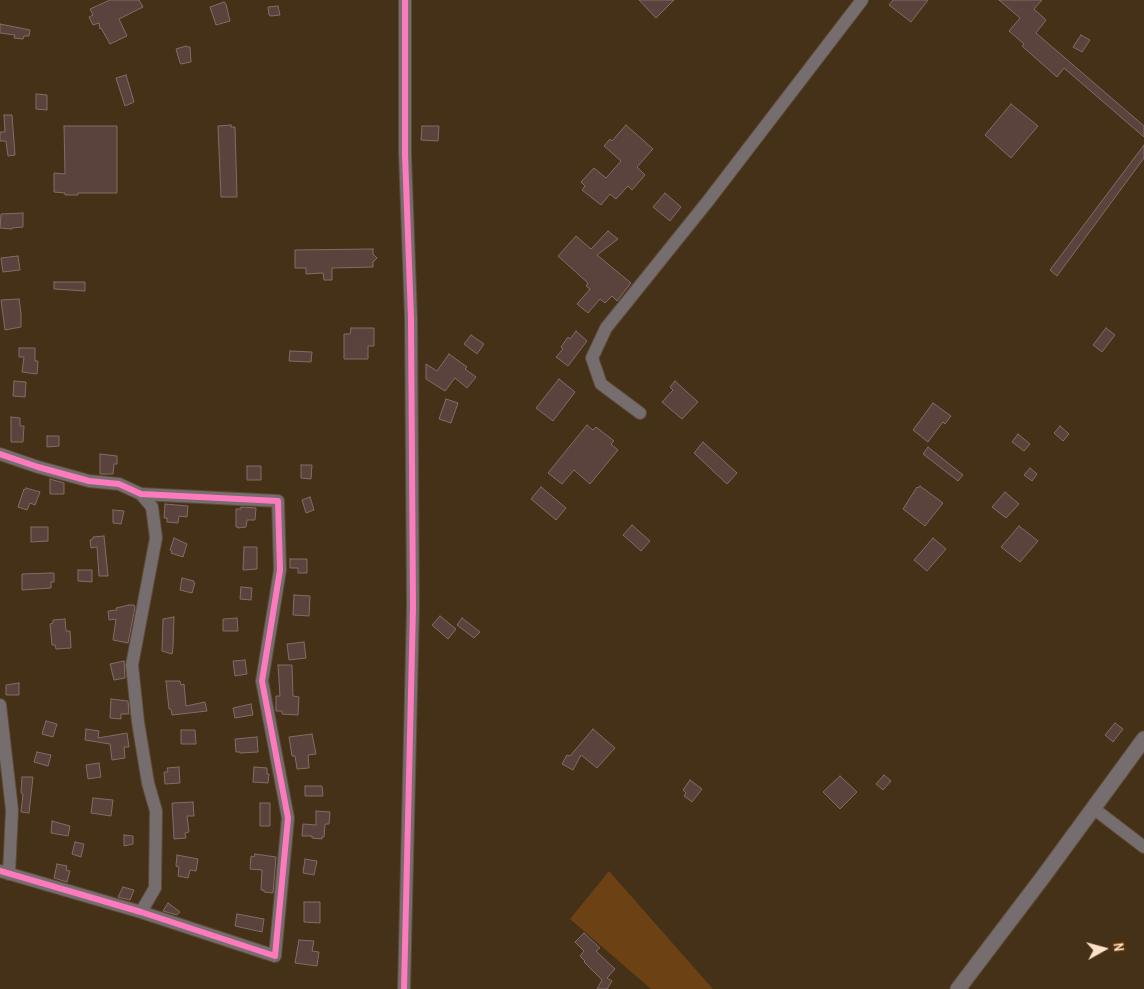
<!DOCTYPE html>
<html>
<head>
<meta charset="utf-8">
<style>
	body { margin:0 }
	#map { position:relative; width:1144px; height:989px; overflow:hidden; background:#453018; font-family:"Archivo Narrow",sans-serif }
	canvas { display:block }
	.north { position:absolute; left:1079px; top:924px; width:50px; height:50px; -webkit-text-stroke:4px #573106; paint-order:stroke; rotate:83deg; font-size:14px; font-weight:700; line-height:20px; text-align:center; color:#ffe1c7 }
	.north::after { content:''; display:block; margin:auto; width:18px; height:22px; background:#ffe1c7; clip-path:polygon(50% 0,100% 100%,50% 72%,0 100%) }
</style>
</head>
<body>
<div id="map">
<canvas width="1144" height="989"></canvas>
<div class="north">N</div>
</div>
<script>
const ctx = document.querySelector('canvas').getContext('2d');
ctx.lineJoin = 'round';
function fillPath(path, color) { ctx.fillStyle = color; ctx.fill(path, 'evenodd'); }
const shape = rows => new Path2D(rows.map(r => 'M' + r).join(''));
function stroke(path, color, width, dash) { ctx.strokeStyle = color; ctx.lineWidth = width; ctx.lineCap = dash ? 'butt' : 'round'; ctx.setLineDash(dash || []); ctx.stroke(path); }
fillPath(shape([
	[609,871,713,989,651,989,570,919]
]), '#6c4114');
const building = shape([
	[110,0,139,0,143,7,119,19,127,36,110,44,101,28,100,29,99,23,93,25,89,17,93,15,90,9,110,0],
	[639,0,674,0,656,18,639,0],
	[893,0,928,0,911,22,889,5,893,0],
	[999,0,1042,0,1034,9,1046,20,1036,33,1144,126,1144,137,1064,68,1057,77,1022,46,1024,44,1009,31,1020,18,999,0],
	[224,2,226,4,230,21,216,25,210,7,224,2],
	[278,6,280,15,271,16,269,15,268,7,278,6],
	[0,24,30,30,29,36,24,36,23,39,14,38,15,35,0,33,0,24],
	[1081,35,1090,40,1082,52,1073,47,1081,35],
	[186,46,187,47,190,47,191,62,181,64,180,63,176,49,186,46],
	[126,75,134,102,125,106,116,78,126,75],
	[36,94,47,95,47,110,36,109,36,94],
	[1011,104,1038,126,1011,158,985,135,1011,104],
	[4,115,12,115,15,155,8,156,6,141,0,141,0,132,5,132,4,115],
	[231,125,231,127,235,127,237,197,221,197,218,126,231,125],
	[626,125,653,149,637,167,645,175,632,190,628,186,616,199,610,194,601,205,582,190,585,186,581,182,594,168,606,178,621,161,604,146,610,139,612,141,626,125],
	[64,126,117,126,117,193,78,193,78,195,65,195,65,193,54,192,54,173,65,174,64,126],
	[422,126,439,126,438,141,421,140,422,126],
	[1144,145,1144,158,1057,276,1050,270,1144,145],
	[665,193,681,207,670,221,653,207,665,193],
	[23,213,23,227,12,228,12,229,0,228,1,214,23,213],
	[608,231,618,239,597,255,631,283,617,301,612,296,605,303,600,299,588,313,577,304,590,289,586,286,588,283,558,256,576,236,591,249,608,231],
	[373,249,373,254,377,258,373,262,373,267,332,268,332,280,324,280,323,273,306,274,306,268,295,268,295,250,373,249],
	[18,256,20,270,3,272,1,258,18,256],
	[54,282,85,282,85,291,54,289,54,282],
	[19,299,21,314,21,327,5,330,1,300,19,299],
	[351,328,374,328,374,346,368,346,368,359,344,359,344,334,350,334,351,328],
	[1106,328,1115,335,1102,352,1093,345,1106,328],
	[576,331,587,341,568,366,556,357,563,349,561,347,568,337,570,339,576,331],
	[471,335,484,344,477,354,464,344,471,335],
	[19,348,35,348,35,361,38,361,37,374,22,372,24,357,19,357,19,348],
	[290,351,312,352,311,362,289,361,290,351],
	[449,354,467,367,465,369,476,377,467,388,455,378,445,391,426,379,426,364,437,371,449,354],
	[559,379,575,392,553,421,536,408,559,379],
	[14,381,26,382,25,397,13,396,14,381],
	[675,381,698,402,682,419,662,402,673,390,670,387,675,381],
	[446,399,458,403,451,423,439,419,446,399],
	[933,403,951,416,945,424,943,422,928,442,913,430,933,403],
	[11,417,20,418,20,426,24,426,23,442,11,442,11,417],
	[587,425,593,430,596,427,614,441,611,444,618,450,590,484,574,470,562,484,548,473,587,425],
	[1060,426,1069,434,1063,441,1054,433,1060,426],
	[1018,434,1030,444,1024,451,1012,442,1018,434],
	[47,436,59,436,59,446,47,447,47,436],
	[703,442,737,473,727,484,694,453,703,442],
	[928,447,963,475,958,481,923,454,928,447],
	[100,454,117,456,117,464,114,464,113,474,100,474,100,454],
	[301,465,312,465,311,479,301,478,301,465],
	[247,466,261,466,261,480,247,480,247,466],
	[1030,468,1037,474,1032,481,1024,475,1030,468],
	[50,479,64,483,64,494,50,494,50,479],
	[920,486,943,503,925,526,903,509,917,487,918,488,920,486],
	[541,487,566,508,556,520,531,499,541,487],
	[26,488,40,492,35,505,30,503,27,510,18,507,24,489,25,490,26,488],
	[1005,492,1019,504,1006,518,992,507,1005,492],
	[310,497,314,510,306,513,302,500,310,497],
	[165,504,188,506,187,517,179,516,178,523,167,522,167,518,164,518,165,504],
	[241,507,256,508,255,520,247,520,246,527,238,528,238,527,236,527,236,509,241,509,241,507],
	[113,510,124,511,121,524,113,523,113,510],
	[632,525,650,541,641,551,623,535,632,525],
	[1019,526,1038,541,1020,562,1001,547,1019,526],
	[31,527,48,527,48,541,31,542,31,527],
	[104,536,108,576,99,576,97,547,91,548,90,540,93,539,93,537,104,536],
	[174,538,187,544,183,557,171,553,172,551,170,550,174,538],
	[933,538,946,549,927,571,914,560,933,538],
	[244,547,257,547,257,569,243,570,244,547],
	[290,559,307,559,307,573,298,573,298,568,290,568,290,559],
	[78,570,92,570,92,582,78,581,78,570],
	[50,573,54,573,54,582,51,582,51,588,22,590,22,574,50,573],
	[182,578,194,581,193,582,195,583,192,593,180,590,182,578],
	[241,587,252,588,251,600,240,599,241,587],
	[294,595,310,596,309,616,293,615,294,595],
	[129,605,134,605,135,607,128,643,113,640,116,619,109,620,108,611,117,610,116,608,129,605],
	[440,616,456,629,448,639,432,625,440,616],
	[174,617,173,648,172,654,162,651,163,619,174,617],
	[237,618,238,631,223,631,223,619,237,618],
	[462,618,480,632,474,638,457,625,462,618],
	[65,619,66,631,70,631,71,648,56,649,55,645,52,645,50,624,53,623,53,620,65,619],
	[304,642,306,658,289,660,287,644,304,642],
	[245,660,247,674,235,676,233,661,245,660],
	[124,661,125,678,114,680,110,664,124,661],
	[278,665,292,665,293,696,299,697,298,715,282,714,282,711,276,711,276,696,280,696,278,665],
	[166,681,180,681,181,685,184,684,186,706,205,702,207,711,172,715,171,709,169,709,166,681],
	[19,683,19,695,6,695,6,685,19,683],
	[111,699,128,701,129,714,121,714,121,719,110,718,111,699],
	[251,704,253,715,235,718,233,708,251,704],
	[46,721,57,724,53,737,42,734,46,721],
	[1115,723,1123,729,1113,742,1105,735,1115,723],
	[86,729,99,731,98,738,127,733,129,747,124,747,125,758,112,760,110,744,85,740,86,729],
	[593,729,615,748,597,768,581,755,573,770,562,764,567,755,570,756,593,729],
	[181,730,195,730,196,744,181,744,181,730],
	[312,734,316,754,308,755,309,768,297,769,295,756,292,756,289,737,312,734],
	[257,737,258,752,240,753,240,752,236,752,235,739,257,737],
	[37,752,51,755,48,766,34,762,37,752],
	[99,763,101,777,88,779,86,765,99,763],
	[179,767,180,783,165,784,164,772,168,772,167,768,179,767],
	[254,767,267,768,267,774,269,774,268,783,253,782,254,767],
	[884,775,891,781,883,790,876,784,884,775],
	[840,776,857,792,840,809,823,792,840,776],
	[22,777,33,777,29,813,21,812,23,794,21,793,22,777],
	[690,780,702,789,692,802,684,796,686,793,683,790,690,780],
	[305,786,322,786,323,796,305,796,305,786],
	[93,798,113,800,111,816,91,813,93,798],
	[193,802,194,816,187,816,189,832,185,833,186,838,174,839,172,803,193,802],
	[260,803,270,803,270,826,260,826,260,803],
	[316,811,330,812,329,824,325,824,324,837,322,837,322,839,312,838,312,836,302,836,303,824,316,825,316,811],
	[52,821,70,826,68,836,51,833,52,821],
	[124,835,133,836,133,844,124,846,124,835],
	[75,842,84,844,81,857,72,854,75,842],
	[255,854,276,857,273,893,264,892,264,890,261,890,262,870,250,869,251,856,254,857,255,854],
	[177,855,198,859,196,871,190,870,188,878,178,876,179,867,176,866,177,855],
	[305,859,317,861,314,875,303,873,305,859],
	[57,864,67,866,66,870,70,871,67,882,54,878,57,864],
	[123,887,134,890,130,900,118,897,123,887],
	[304,902,320,902,320,923,304,922,304,902],
	[168,903,180,912,177,915,163,911,168,903],
	[237,914,264,919,262,932,235,926,237,914],
	[584,933,600,948,596,951,615,969,607,978,612,981,607,989,597,989,602,980,584,962,585,961,580,956,584,951,575,942,584,933],
	[299,940,314,941,312,951,319,952,317,966,295,963,299,940]
]);
fillPath(building, '#59433c');
stroke(building, '#846c65', 1);
const minor = shape([
	[640,413,601,384,592,358,606,328,708,201,862,0],
	[0,454,38,467,89,481,119,484,141,494,278,501,280,570,262,681,288,818,275,956,141,912,0,871],
	[141,494,152,507,156,538,132,665,138,722,148,783,156,811,155,888,141,912],
	[0,705,12,810,9,874],
	[1093,808,1144,847],
	[404,989,413,608,411,318,405,154,405,0]
]);
const tertiary = shape([
	[958,989,1043,877,1144,739]
]);
stroke(minor, '#5f4b37', 14);
stroke(tertiary, '#5f4b37', 17);
stroke(minor, '#766d6e', 12);
stroke(tertiary, '#766d6e', 15);
stroke(shape([
	[0,454,38,467,89,481,119,484,141,494,278,501,280,570,262,681,288,818,275,956,141,912,0,871],
	[404,989,413,608,411,318,405,154,405,0]
]), '#fd7abc', 6);
</script>
</body>
</html>
